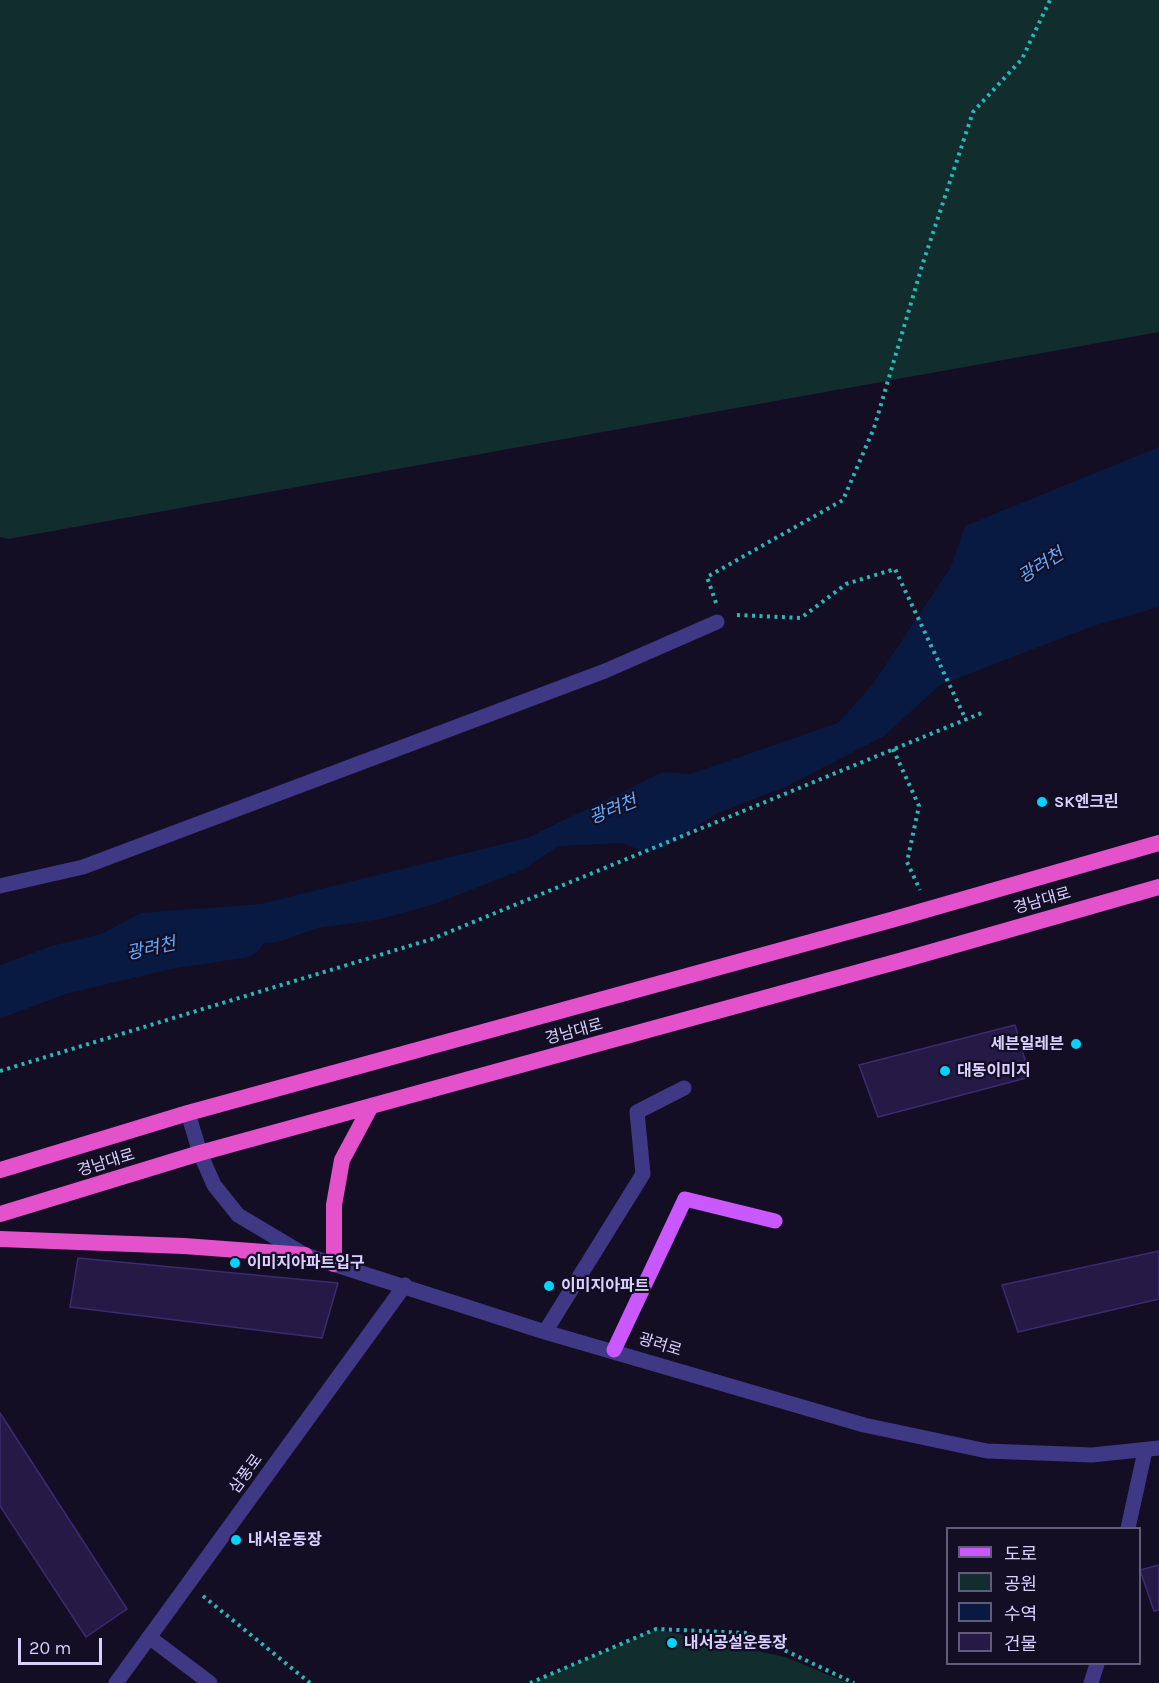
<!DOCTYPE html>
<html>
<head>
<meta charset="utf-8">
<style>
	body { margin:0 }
	#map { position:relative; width:1159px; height:1683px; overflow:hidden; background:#130e24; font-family:Karla,"Noto Sans KR",sans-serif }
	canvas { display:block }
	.legend { position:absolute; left:946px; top:1527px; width:195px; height:138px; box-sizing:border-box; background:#130e24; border:2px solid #625c7c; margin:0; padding:8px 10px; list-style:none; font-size:18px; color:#d9d1ff }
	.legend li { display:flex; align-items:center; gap:12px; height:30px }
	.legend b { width:30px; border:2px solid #625c7c }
	.scale { position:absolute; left:18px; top:1638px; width:84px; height:27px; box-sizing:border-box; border:3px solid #d9d1ff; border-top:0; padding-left:8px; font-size:18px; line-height:21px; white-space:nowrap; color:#d9d1ff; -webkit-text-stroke:4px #130e24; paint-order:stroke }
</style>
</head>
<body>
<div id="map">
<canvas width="1159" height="1683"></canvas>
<ul class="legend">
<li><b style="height:8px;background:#ca58ff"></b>도로</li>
<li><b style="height:16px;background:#112d2e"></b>공원</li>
<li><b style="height:16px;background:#091a42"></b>수역</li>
<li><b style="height:16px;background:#251945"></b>건물</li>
</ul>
<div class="scale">20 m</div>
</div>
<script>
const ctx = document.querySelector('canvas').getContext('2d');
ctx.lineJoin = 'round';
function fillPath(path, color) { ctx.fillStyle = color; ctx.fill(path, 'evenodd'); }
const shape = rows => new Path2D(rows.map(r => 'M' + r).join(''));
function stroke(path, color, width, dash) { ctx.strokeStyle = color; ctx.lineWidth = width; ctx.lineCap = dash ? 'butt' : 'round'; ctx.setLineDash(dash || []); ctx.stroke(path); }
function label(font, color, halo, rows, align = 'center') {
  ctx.font = font + ' Karla,"Noto Sans KR",sans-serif'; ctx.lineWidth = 4.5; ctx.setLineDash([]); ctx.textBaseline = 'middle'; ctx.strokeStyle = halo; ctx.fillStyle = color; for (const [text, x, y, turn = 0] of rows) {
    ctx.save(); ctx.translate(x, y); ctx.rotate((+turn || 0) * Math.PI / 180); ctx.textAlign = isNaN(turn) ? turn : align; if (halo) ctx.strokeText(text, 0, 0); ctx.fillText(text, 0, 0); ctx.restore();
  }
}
fillPath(shape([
	[0,0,1159,0,1159,332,8,539,0,537],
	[656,1629,785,1657,848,1683,530,1683]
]), '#112d2e');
fillPath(shape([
	[1159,447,1159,607,1093,626,940,685,884,736,785,787,718,813,661,849,644,852,623,843,558,846,524,869,435,904,381,919,318,928,281,941,254,945,131,943,0,1010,0,975,54,959,141,913,261,904,527,838,663,772,691,774,838,723,873,684,951,567,965,526]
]), '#091a42');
stroke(shape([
	[0,992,58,970,168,944,241,933]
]), '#091a42', 50);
const building = shape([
	[1015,1025,1030,1077,878,1117,859,1065,1015,1025],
	[1159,1251,1159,1299,1018,1332,1002,1285,1159,1251],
	[78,1258,338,1283,322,1338,70,1307,78,1258],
	[0,1413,127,1609,86,1637,0,1506,0,1413],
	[1159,1565,1159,1610,1154,1611,1140,1570,1159,1565]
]);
fillPath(building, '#251945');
stroke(building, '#3d2b72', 1.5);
stroke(shape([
	[716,603,707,577,843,500,874,428,922,266,973,112,1022,59,1050,0],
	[737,615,801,618,846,584,895,569,966,720],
	[893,749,919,806,907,862,920,890],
	[0,1071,432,939,984,712],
	[203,1596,310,1683],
	[530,1683,656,1629,748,1633,854,1683]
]), '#2cb7b7', 4, [3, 4.5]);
stroke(shape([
	[1128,1528,1145,1451],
	[1091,1683,1097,1664]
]), '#3f3884', 15);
stroke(shape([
	[0,886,83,867,605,671,717,622],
	[188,1113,200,1153,214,1185,238,1215,305,1255,545,1332,864,1425,987,1451,1092,1455,1159,1448],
	[545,1332,643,1174,637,1112,684,1088],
	[149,1637,210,1683]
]), '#3f3884', 15);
stroke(shape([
	[116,1683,405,1285]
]), '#3f3884', 15);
stroke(shape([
	[614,1350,685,1199,775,1221]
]), '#ca58ff', 15);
stroke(shape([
	[0,1170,188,1113,891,920,1159,843],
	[0,1214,200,1153,903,960,1159,887],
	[0,1239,184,1246,305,1255],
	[334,1264,334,1205,342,1160,371,1106]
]), '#e452cb', 16);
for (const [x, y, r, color] of [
	[1042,802,6,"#00d4fc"],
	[1076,1044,6,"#00d4fc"],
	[945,1071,6,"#00d4fc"],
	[235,1263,6,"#00d4fc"],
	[549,1286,6,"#00d4fc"],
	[236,1540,6,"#00d4fc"],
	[672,1643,6,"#00d4fc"]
]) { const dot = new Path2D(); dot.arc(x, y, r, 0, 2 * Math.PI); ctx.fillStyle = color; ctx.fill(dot); stroke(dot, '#130e24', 2); }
label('bold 16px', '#d9d1ff', '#130e24', [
	["SK엔크린",1054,802],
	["세븐일레븐",1064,1044,"right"],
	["대동이미지",957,1071],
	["이미지아파트입구",247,1263],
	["이미지아파트",561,1286],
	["내서운동장",248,1540],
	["내서공설운동장",684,1643]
], 'left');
label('16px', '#d9d1ff', '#130e24', [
	["경남대로",1042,901,-16],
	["경남대로",574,1032,-15],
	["경남대로",106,1163,-17],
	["광려로",660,1345,17],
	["삼풍로",246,1474,-54]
]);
label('italic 18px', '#5fabff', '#130e24', [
	["광려천",1041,566,-32],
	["광려천",613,810,-22],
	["광려천",151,949,-12]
]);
</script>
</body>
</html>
